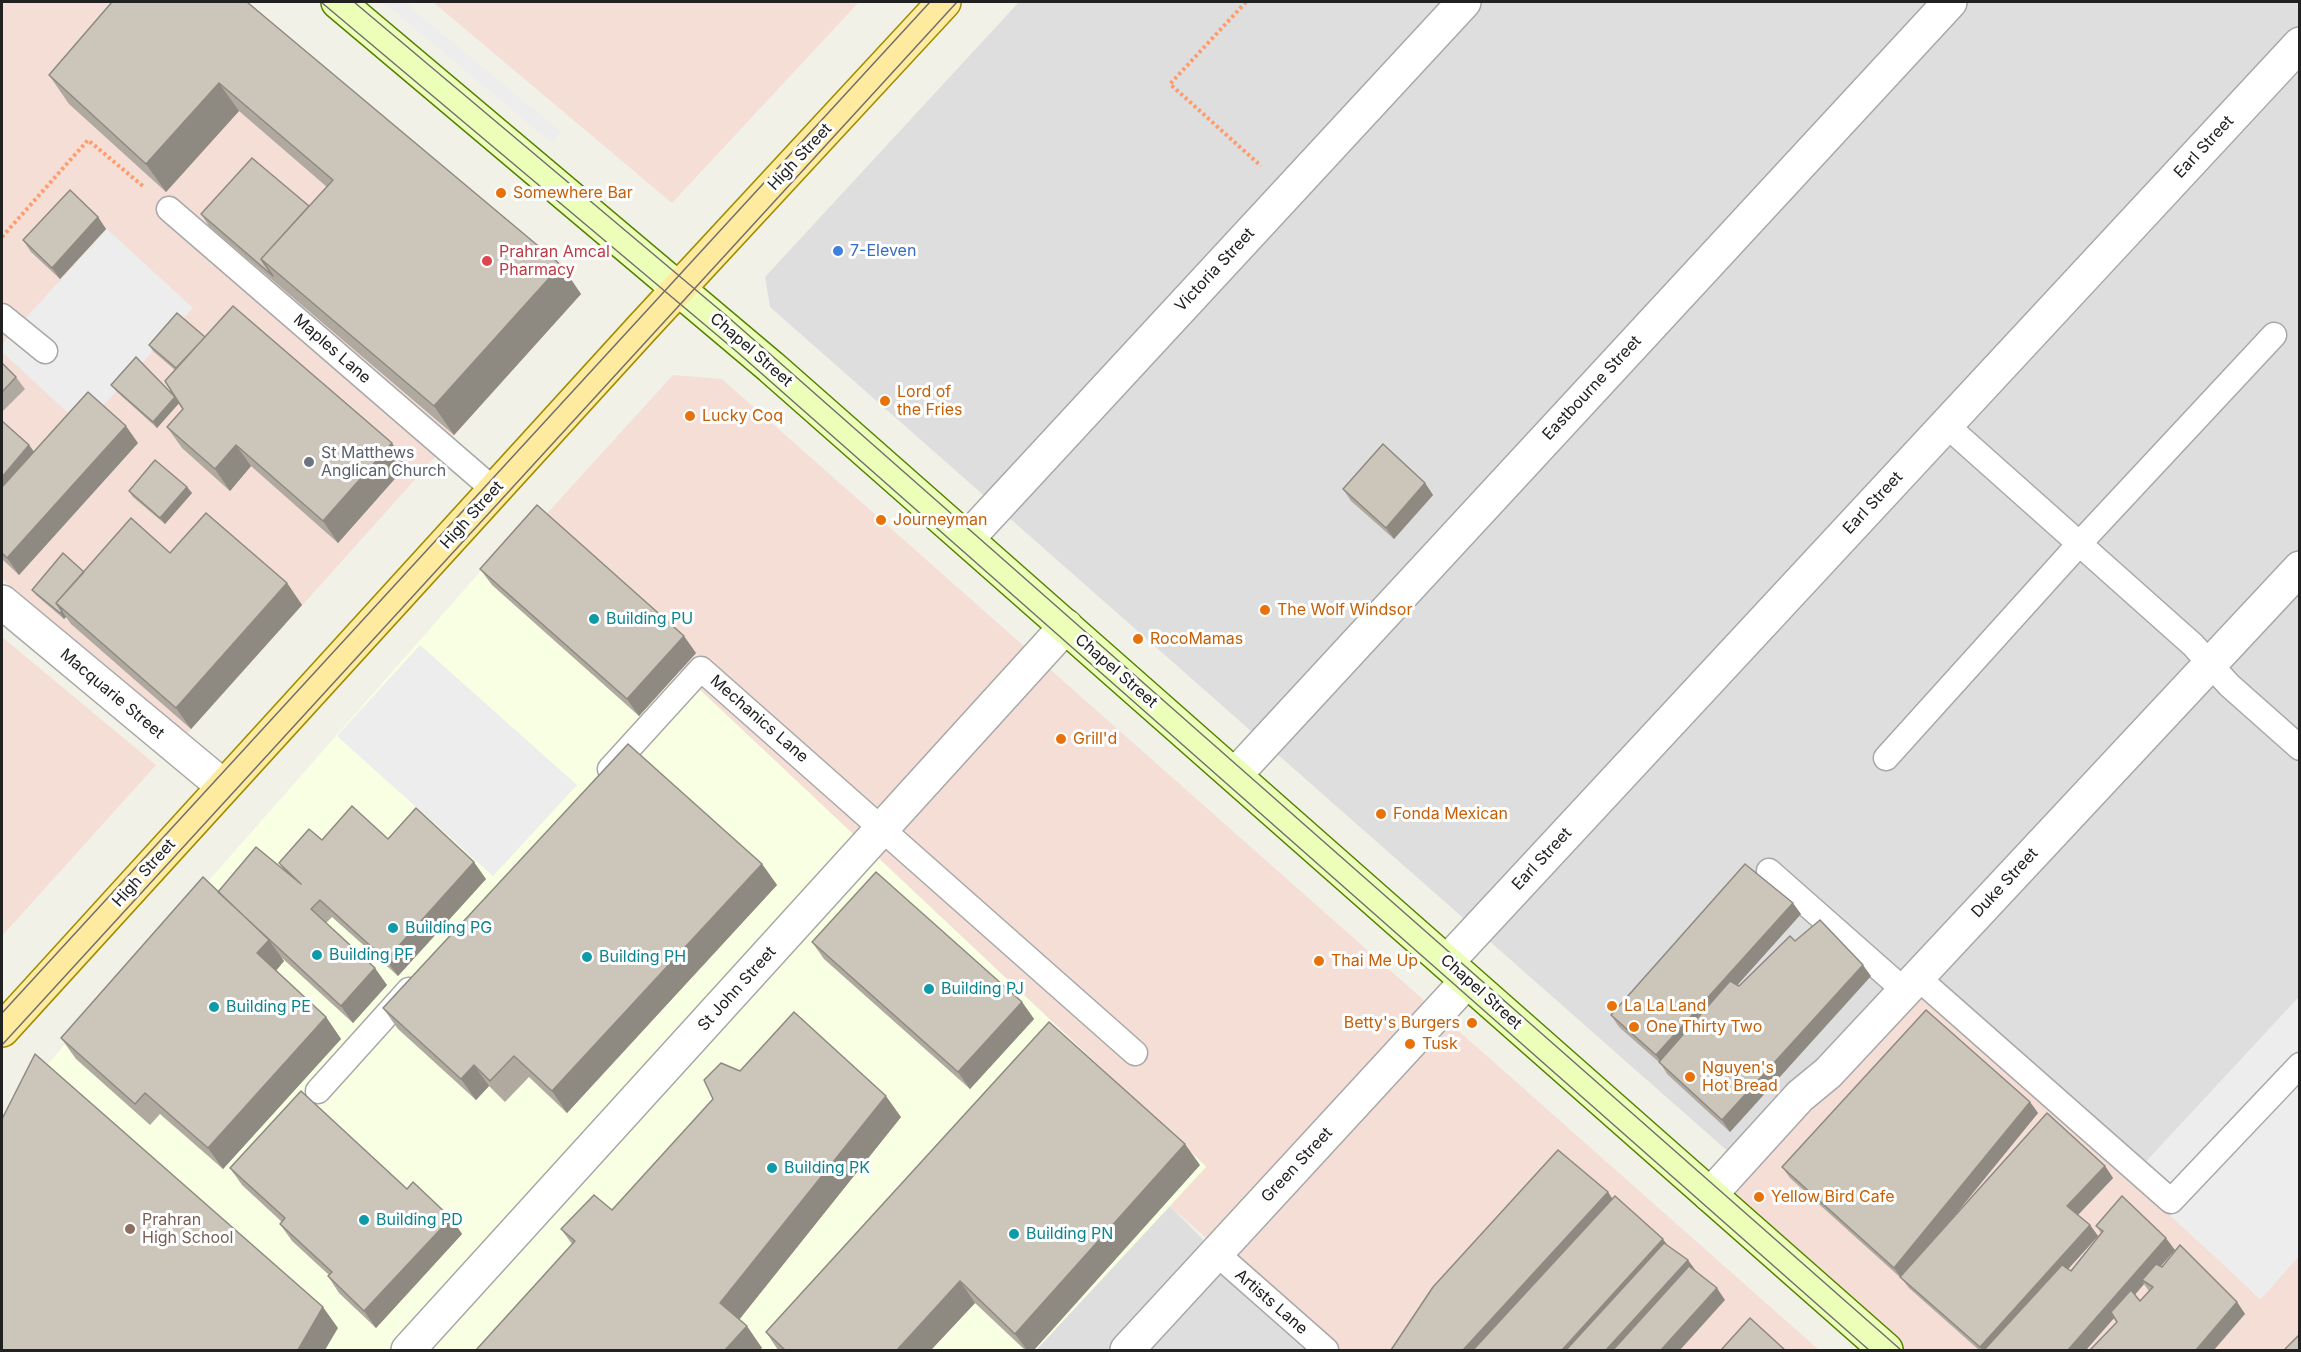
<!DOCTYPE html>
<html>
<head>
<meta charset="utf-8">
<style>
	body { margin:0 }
	#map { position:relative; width:2301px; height:1352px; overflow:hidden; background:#f2f1e7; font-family:Inter,sans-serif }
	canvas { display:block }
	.frame { position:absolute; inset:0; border:3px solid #212121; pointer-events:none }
</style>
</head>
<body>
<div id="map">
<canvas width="2301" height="1352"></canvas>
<div class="frame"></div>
</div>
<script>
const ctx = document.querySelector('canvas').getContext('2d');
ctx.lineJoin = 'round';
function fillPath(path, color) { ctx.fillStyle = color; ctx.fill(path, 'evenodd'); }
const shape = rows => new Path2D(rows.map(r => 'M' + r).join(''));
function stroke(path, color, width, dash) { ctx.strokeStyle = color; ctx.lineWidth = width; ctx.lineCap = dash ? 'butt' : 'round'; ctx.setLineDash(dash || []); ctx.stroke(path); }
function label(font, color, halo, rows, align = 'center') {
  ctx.font = font + ' Inter,sans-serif'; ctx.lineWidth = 6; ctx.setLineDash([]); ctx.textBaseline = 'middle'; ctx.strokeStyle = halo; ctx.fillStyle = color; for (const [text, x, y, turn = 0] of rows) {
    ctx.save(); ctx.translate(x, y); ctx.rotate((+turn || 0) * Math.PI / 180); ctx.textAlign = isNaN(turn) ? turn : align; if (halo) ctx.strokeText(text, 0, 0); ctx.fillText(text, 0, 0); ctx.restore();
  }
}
fillPath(shape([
	[1019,2,2299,2,2299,997,2130,1179,1740,1162,770,307,765,277],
	[1170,1206,1216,1253,1324,1350,1036,1350]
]), '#dfdede');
fillPath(shape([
	[2,2,233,2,581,294,187,734,2,579],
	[433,2,859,2,672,203],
	[673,375,722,379,1819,1350,1332,1350,1170,1206,1206,1166,531,531],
	[2,637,156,765,2,936],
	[1917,977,2260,1299,2299,1256,2299,1350,1886,1350,1710,1195]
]), '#f4ded6');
fillPath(shape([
	[523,523,1206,1167,1036,1350,2,1350,2,1116]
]), '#f9ffe3');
fillPath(shape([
	[383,2,404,2,561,132,552,143],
	[107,229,193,308,83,427,2,352,2,344],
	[420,645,577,785,493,876,337,736],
	[2299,997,2299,1256,2261,1299,2130,1179]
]), '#ededed');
const lane = shape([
	[169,209,494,490],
	[2,316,45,351],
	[1946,425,2193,645,2229,685,2300,748],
	[1886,758,2080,543,2274,335],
	[610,769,701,669,1135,1053],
	[1769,871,1905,991],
	[1917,977,2171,1201,2300,1065],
	[318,1091,409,990],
	[1216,1253,1326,1350]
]);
const street = shape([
	[967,539,1464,2],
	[2,602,223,786],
	[1235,775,1950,2],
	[1447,962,2300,44],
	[1710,1195,1800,1096,1828,1073,2300,568],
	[408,1350,1066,626],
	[1127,1350,1467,981]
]);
const secondary = shape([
	[338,2,771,367,1886,1350]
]);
const primary = shape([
	[2,1030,642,328,944,2]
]);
stroke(lane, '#a8a8a8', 27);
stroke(street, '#a8a8a8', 36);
stroke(secondary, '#558000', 36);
stroke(primary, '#9e8e00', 36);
stroke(shape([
	[1246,2,1170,84,1261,166],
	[2,237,88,140,144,187]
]), '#ff9c6b', 4, [3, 3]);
stroke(lane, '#fff', 24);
stroke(street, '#fff', 33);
stroke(secondary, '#ebffb8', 33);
stroke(primary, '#ffeb9f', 33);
stroke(shape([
	[321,2,736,351,1869,1350],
	[354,2,728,317,1901,1350],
	[2,1013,930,2],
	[2,1045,957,2]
]), '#6f6f6f', 1.5);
fillPath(shape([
	[112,2,561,265,581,294,454,435,209,226,201,214,309,206,327,187,239,111,166,192,69,104,49,75],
	[98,217,106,229,60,279,31,252,23,240],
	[205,337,407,465,338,543,251,466,230,491,182,448,167,427,183,409,179,403,157,428,116,391,111,385,173,394,175,370,153,351,149,345],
	[2,363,16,377,25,389,2,412],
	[2,421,29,445,34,452,138,443,19,575,2,559],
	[1425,483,1433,495,1394,539,1351,501,1343,489],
	[187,487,192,493,165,524,133,497,129,491],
	[170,553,287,583,302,605,191,729,71,624,66,617,64,619,36,595,32,590,84,572],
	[480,569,696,653,639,716,492,585],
	[388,839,486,879,398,976,332,917,326,923,387,985,353,1023,281,957,284,961,276,971,326,1017,341,1039,223,1169,160,1114,150,1125,76,1059,61,1038,218,892,284,870,279,863,322,840],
	[762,864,777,885,567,1113,529,1077,505,1102,489,1086,476,1100,398,1029,383,1008],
	[1801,914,1737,985,1739,986,1871,976,1730,1132,1667,1074,1661,1064,1619,1027,1611,1015],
	[812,942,1022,1002,1034,1019,970,1089,824,959],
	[740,1071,901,1117,739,1319,762,1348,572,1244,561,1229,612,1210],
	[2030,1102,2038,1113,1944,1228,2105,1166,2113,1178,2078,1215,2090,1225,2098,1236,2068,1269,2071,1271,2101,1233,2096,1226,2175,1250,2160,1266,2237,1302,2245,1314,2117,1322,2114,1318,2086,1350,1979,1350,1909,1288,1902,1279,1790,1178,1782,1167],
	[2144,1284,2149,1291,2140,1301,2135,1295],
	[1200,1165,1034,1350,1025,1350,975,1303,931,1350,778,1350,766,1332],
	[230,1168,407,1189,451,1218,462,1234,376,1328,339,1293,328,1276,329,1275,292,1241,280,1224,282,1222,242,1185]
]), '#afa9a0');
fillPath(shape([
	[219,83,239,111,166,192,146,164],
	[98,217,106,229,60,279,52,268],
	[561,265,581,294,454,435,434,406],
	[176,396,180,402,157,428,153,422],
	[126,426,138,443,19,575,7,558],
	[392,443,407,465,338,543,323,521],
	[29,445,37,456,2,493,2,477],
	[236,445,251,466,230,491,215,469],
	[1425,483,1433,495,1394,539,1386,528],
	[187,487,192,493,165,524,160,518],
	[287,583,302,605,191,729,176,708],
	[62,611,66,617,64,619,60,613],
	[684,636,696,653,639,716,627,699],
	[474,862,486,879,398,976,386,960],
	[762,864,777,885,567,1113,552,1091],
	[1793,903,1801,914,1664,1067,1656,1055],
	[269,940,284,961,272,975,257,953],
	[1863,965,1871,976,1730,1132,1722,1120],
	[375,968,387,985,353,1023,341,1006],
	[1022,1002,1034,1019,970,1089,958,1072],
	[326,1017,341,1039,223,1169,208,1148],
	[474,1065,489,1086,476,1100,461,1079],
	[886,1096,901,1117,735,1325,720,1303],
	[2030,1102,2038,1113,1903,1279,1900,1277,1902,1279,1894,1268],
	[1185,1144,1200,1165,1034,1350,1027,1350,1015,1334],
	[2105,1166,2113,1178,2075,1218,2067,1206],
	[1608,1192,1616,1204,1482,1350,1463,1350],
	[451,1218,462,1234,376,1328,364,1311],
	[2090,1225,2098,1236,1995,1350,1982,1350,1980,1347],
	[2166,1238,2175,1250,2146,1283,2142,1280,2144,1284,2086,1350,2068,1350],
	[1663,1239,1671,1250,1580,1350,1562,1350],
	[1688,1260,1696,1271,1625,1350,1606,1350],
	[960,1281,975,1303,931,1350,897,1350],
	[1717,1288,1725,1300,1680,1350,1661,1350],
	[2237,1302,2245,1314,2214,1350,2196,1350],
	[323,1307,338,1328,325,1350,298,1350],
	[747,1326,762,1348,760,1350,725,1350]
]), '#8e8a82');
const building = shape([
	[112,2,247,2,561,265,434,406,261,259,333,180,219,83,146,164,49,75,112,2],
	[252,158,309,206,261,259,273,276,201,214,252,158],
	[70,190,98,217,52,268,23,240,70,190],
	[233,306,392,443,323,521,236,445,215,469,167,427,183,409,165,381,233,306],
	[177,313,205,337,176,368,149,345,177,313],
	[136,357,175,397,153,422,111,385,136,357],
	[2,363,16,377,2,392,2,363],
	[88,392,126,426,7,558,2,553,2,487,88,392],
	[2,421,29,445,2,477,2,421],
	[1383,444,1425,483,1386,528,1343,489,1383,444],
	[155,460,187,487,160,518,129,491,155,460],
	[537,505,684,636,627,699,480,569,537,505],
	[206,513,287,583,176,708,56,603,131,518,170,553,206,513],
	[63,553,84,572,56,603,62,611,60,613,32,590,63,553],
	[628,744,762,864,552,1091,514,1056,490,1081,474,1065,461,1079,383,1008,628,744],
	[352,806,388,839,416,808,474,862,386,960,320,900,311,909,375,968,341,1006,218,892,256,847,301,884,279,863,309,829,322,840,352,806],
	[1745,864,1793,903,1656,1055,1611,1015,1745,864],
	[876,872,1022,1002,958,1072,812,942,876,872],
	[203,877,269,940,257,953,326,1017,208,1148,145,1093,135,1104,61,1038,203,877],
	[1820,920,1863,965,1722,1120,1659,1062,1730,981,1739,986,1790,936,1795,941,1820,920],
	[1926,1010,2030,1102,1894,1268,1782,1167,1926,1010],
	[794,1012,886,1096,720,1303,747,1326,725,1350,476,1350,575,1241,561,1229,594,1195,612,1210,713,1099,704,1080,721,1063,740,1071,794,1012],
	[1049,1022,1185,1144,1015,1334,960,1281,897,1350,785,1350,766,1332,1049,1022],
	[35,1054,323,1307,298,1350,2,1350,2,1119,35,1054],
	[301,1091,407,1189,413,1182,451,1218,364,1311,328,1276,332,1272,280,1224,285,1218,230,1168,301,1091],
	[2047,1113,2105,1166,2067,1206,2090,1225,1980,1347,1900,1277,2047,1113],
	[1558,1150,1608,1192,1463,1350,1391,1350,1433,1287,1558,1150],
	[1615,1196,1663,1239,1562,1350,1473,1350,1615,1196],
	[2122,1196,2166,1238,2068,1350,1984,1350,2062,1265,2071,1271,2103,1231,2096,1226,2122,1196],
	[1664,1243,1688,1260,1606,1350,1566,1350,1664,1243],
	[2180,1245,2237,1302,2196,1350,2090,1350,2117,1322,2111,1312,2131,1290,2140,1301,2153,1287,2142,1280,2156,1264,2162,1267,2180,1245],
	[1689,1266,1717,1288,1661,1350,1613,1350,1689,1266],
	[1750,1318,1785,1350,1721,1350,1750,1318],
	[2300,1334,2300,1350,2284,1350,2300,1334]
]);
fillPath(building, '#cbc5ba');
stroke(building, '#8e8a82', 1.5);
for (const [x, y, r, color] of [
	[501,193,6,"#e8710a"],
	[838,251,6,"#3f7fe0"],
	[487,261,6,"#e0444e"],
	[885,401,6,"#e8710a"],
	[690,416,6,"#e8710a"],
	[309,462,6,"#6b7280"],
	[881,520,6,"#e8710a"],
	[1265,610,6,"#e8710a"],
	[594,619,6,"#0f9aa8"],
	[1138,639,6,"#e8710a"],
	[1061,739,6,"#e8710a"],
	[1381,814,6,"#e8710a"],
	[393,928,6,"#0f9aa8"],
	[317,955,6,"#0f9aa8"],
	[587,957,6,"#0f9aa8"],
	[1319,961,6,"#e8710a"],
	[929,989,6,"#0f9aa8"],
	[1612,1006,6,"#e8710a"],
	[214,1007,6,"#0f9aa8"],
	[1472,1023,6,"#e8710a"],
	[1634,1027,6,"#e8710a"],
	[1410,1044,6,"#e8710a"],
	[1690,1077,6,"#e8710a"],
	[772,1168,6,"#0f9aa8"],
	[1759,1197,6,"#e8710a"],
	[364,1220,6,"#0f9aa8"],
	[130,1229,6,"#8d6e63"],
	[1014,1234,6,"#0f9aa8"]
]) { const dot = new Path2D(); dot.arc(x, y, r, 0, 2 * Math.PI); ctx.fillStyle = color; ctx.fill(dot); stroke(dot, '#fff', 2); }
label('16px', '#212121', '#fff', [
	["Earl Street",2204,147,-47],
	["High Street",800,157,-47],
	["Victoria Street",1215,270,-47],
	["Maples Lane",332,349,41],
	["Chapel Street",751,350,41],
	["Eastbourne Street",1592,388,-47],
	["Earl Street",1873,503,-47],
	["High Street",472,515,-48],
	["Chapel Street",1116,671,41],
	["Macquarie Street",112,694,40],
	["Mechanics Lane",759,719,41],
	["Earl Street",1542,859,-47],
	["High Street",144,873,-48],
	["Duke Street",2005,883,-47],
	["St John Street",737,989,-48],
	["Chapel Street",1481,992,42],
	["Green Street",1297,1165,-47],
	["Artists Lane",1271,1302,41]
]);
label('16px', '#c56008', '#fff', [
	["Somewhere Bar",513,193],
	["Lord of",897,392],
	["the Fries",897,410],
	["Lucky Coq",702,416],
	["Journeyman",893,520],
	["The Wolf Windsor",1277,610],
	["RocoMamas",1150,639],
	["Grill'd",1073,739],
	["Fonda Mexican",1393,814],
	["Thai Me Up",1331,961],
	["La La Land",1624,1006],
	["Betty's Burgers",1460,1023,"right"],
	["One Thirty Two",1646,1027],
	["Tusk",1422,1044],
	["Nguyen's",1702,1068],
	["Hot Bread",1702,1086],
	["Yellow Bird Cafe",1771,1197]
], 'left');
label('16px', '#366cbe', '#fff', [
	["7-Eleven",850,251]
], 'left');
label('16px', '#be3a42', '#fff', [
	["Prahran Amcal",499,252],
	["Pharmacy",499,270]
], 'left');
label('16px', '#5b616d', '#fff', [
	["St Matthews",321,453],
	["Anglican Church",321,471]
], 'left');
label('16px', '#0d838f', '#fff', [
	["Building PU",606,619],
	["Building PG",405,928],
	["Building PF",329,955],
	["Building PH",599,957],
	["Building PJ",941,989],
	["Building PE",226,1007],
	["Building PK",784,1168],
	["Building PD",376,1220],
	["Building PN",1026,1234]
], 'left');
label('16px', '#785e54', '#fff', [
	["Prahran",142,1220],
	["High School",142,1238]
], 'left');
</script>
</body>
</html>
